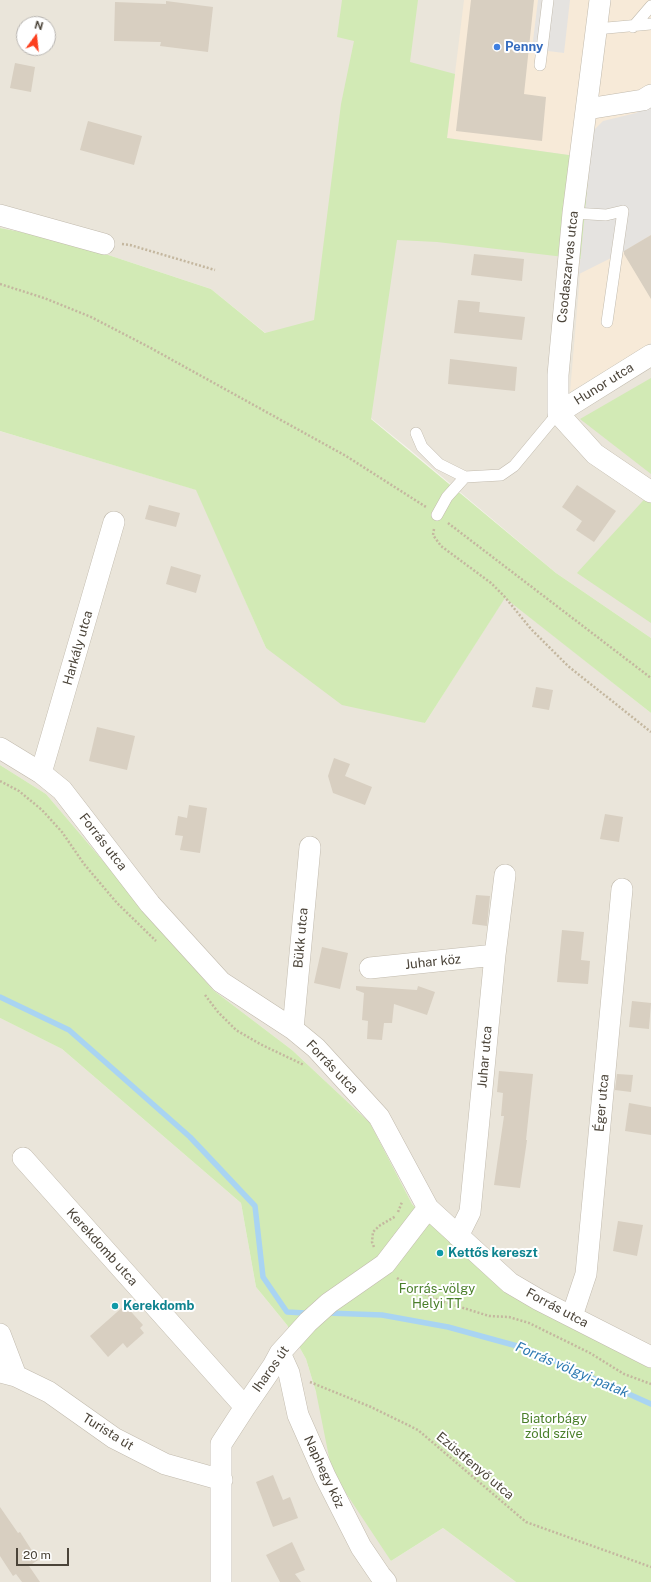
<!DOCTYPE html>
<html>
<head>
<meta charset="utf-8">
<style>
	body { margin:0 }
	#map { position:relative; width:651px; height:1582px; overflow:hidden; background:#f6f3ec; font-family:"Public Sans",sans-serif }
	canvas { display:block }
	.north { position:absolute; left:16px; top:16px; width:40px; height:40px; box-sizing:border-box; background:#fff; border:1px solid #b7b4b0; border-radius:50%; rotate:15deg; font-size:11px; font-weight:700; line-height:16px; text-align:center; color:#4b4439 }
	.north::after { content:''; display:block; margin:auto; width:14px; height:18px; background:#fc3f1d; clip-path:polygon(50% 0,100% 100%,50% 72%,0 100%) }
	.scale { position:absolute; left:16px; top:1548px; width:53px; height:18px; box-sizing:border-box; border:2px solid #4b4439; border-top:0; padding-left:5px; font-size:12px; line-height:14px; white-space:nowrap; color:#4b4439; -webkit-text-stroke:3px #fff; paint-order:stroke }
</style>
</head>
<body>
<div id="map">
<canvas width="651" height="1582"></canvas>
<div class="north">N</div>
<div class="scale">20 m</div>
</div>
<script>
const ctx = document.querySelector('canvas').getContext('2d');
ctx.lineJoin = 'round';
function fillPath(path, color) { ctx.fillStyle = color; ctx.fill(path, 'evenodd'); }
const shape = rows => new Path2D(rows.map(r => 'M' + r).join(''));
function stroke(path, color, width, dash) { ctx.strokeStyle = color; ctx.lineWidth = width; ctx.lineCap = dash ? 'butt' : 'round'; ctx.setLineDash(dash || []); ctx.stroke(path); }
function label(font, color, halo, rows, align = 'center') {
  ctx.font = font + ' "Public Sans",sans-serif'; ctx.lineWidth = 4; ctx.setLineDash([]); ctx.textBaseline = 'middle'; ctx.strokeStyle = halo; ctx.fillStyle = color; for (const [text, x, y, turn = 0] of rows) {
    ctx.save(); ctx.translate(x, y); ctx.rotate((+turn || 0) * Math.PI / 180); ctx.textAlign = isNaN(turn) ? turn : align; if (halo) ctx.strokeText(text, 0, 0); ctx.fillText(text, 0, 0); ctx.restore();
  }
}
fillPath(shape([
	[0,0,651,0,651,638,556,573,409,449,211,289,63,240,0,228],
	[24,24,48,24,48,48,24,48],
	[0,431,197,490,266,648,425,723,505,597,651,713,651,1364,515,1301,412,1204,370,1123,292,1050,213,990,46,794,0,765],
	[0,1018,62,1049,241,1203,256,1287,287,1325,306,1359,316,1392,391,1561,443,1528,516,1582,0,1582]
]), '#eae5da');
fillPath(shape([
	[464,0,651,0,651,343,570,392,590,158,447,138]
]), '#f7ead8');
fillPath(shape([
	[342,0,418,0,410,62,455,74,447,138,590,158,581,259,437,242,397,240,371,419,556,573,651,638,651,713,505,598,425,723,342,705,266,648,196,490,0,431,0,228,63,240,211,289,265,333,314,320,341,104,354,41,337,37],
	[651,378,651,474,580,419],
	[651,492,651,623,577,573],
	[0,765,46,794,213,990,292,1050,370,1123,412,1204,423,1215,478,1255,651,1357,651,1582,516,1582,443,1528,391,1561,332,1472,316,1392,306,1359,287,1325,256,1287,241,1203,62,1049,0,1018]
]), '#d2eab5');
fillPath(shape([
	[538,0,570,0,564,53,532,49],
	[651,104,651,235,623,252,579,274,593,131,603,121,636,113]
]), '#e5e3e0');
stroke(shape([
	[0,997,69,1030,190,1137,255,1206,263,1277,287,1312,305,1313],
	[327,1313,382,1315,448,1327,528,1349,651,1404]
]), '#a9d4f2', 5.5);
fillPath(shape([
	[471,0,534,0,524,94,546,97,542,141,456,131],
	[166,1,213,7,208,52,160,46,161,42,114,41,115,2,166,4],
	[15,63,35,67,31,92,10,88],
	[88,121,142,136,134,165,80,150],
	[651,235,651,299,624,254,624,251],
	[474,254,524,259,522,281,471,275],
	[458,300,480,302,479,312,525,317,522,340,454,333],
	[450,359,517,367,515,391,448,384],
	[577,485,616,511,594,542,576,530,582,521,562,507],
	[149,505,180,513,176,527,145,519],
	[171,566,201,575,196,593,166,584],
	[536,687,553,690,549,710,532,707],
	[97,727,135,736,127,770,89,761],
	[334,758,350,764,345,776,372,787,365,805,333,793,328,776],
	[189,805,207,808,200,853,180,850,183,836,175,835,178,816,187,818],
	[605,814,623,817,619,842,600,839],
	[476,895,490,896,487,926,472,924],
	[562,930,584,932,581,960,590,961,588,984,557,982],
	[322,947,348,953,340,989,314,983],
	[356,986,417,990,418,986,435,992,427,1015,394,1004,392,1023,384,1023,382,1040,367,1039,368,1021,362,1020,364,993,356,990],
	[632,1001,651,1003,649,1029,629,1027],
	[499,1071,533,1074,526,1140,527,1140,520,1188,494,1185,504,1116,501,1116,503,1093,497,1092],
	[617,1074,633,1075,631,1092,615,1090],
	[629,1103,651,1107,651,1135,625,1131],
	[618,1221,643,1225,637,1256,613,1251],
	[125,1305,143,1325,140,1328,144,1333,127,1348,123,1343,108,1357,90,1336],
	[273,1475,283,1500,290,1497,298,1518,273,1527,256,1482],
	[0,1507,18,1533,20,1532,38,1560,29,1566,40,1582,22,1582,16,1574,13,1576,0,1556],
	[292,1542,305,1570,295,1574,301,1582,280,1582,266,1555]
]), '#d8cfc1');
const lane = shape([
	[633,27,651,6],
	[596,29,651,24],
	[540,65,548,0],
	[573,213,606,215,623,211,607,322],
	[416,433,422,447,439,464,465,477],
	[437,515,447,497,465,477,501,475,514,466,558,413]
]);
const street = shape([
	[600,0,573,213,558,375,558,413,595,454,651,492],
	[587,109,643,100,651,95],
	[0,215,104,244],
	[558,413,651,355],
	[0,748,41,773,62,790,150,904,221,982,293,1029,316,1048,379,1117,428,1208,510,1283,539,1300,651,1357],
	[41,773,114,522],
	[370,968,495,955],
	[293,1029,310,847],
	[23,1158,245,1407],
	[458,1236,470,1212,495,955,505,875],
	[572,1316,586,1274,622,889],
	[0,1334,16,1376],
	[280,1353,289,1373,298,1415,325,1476,361,1547,380,1575,386,1582],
	[0,1372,16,1376,49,1392,114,1438,165,1464,222,1480],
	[221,1582,221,1444,245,1407,273,1366,280,1353,308,1322,329,1303,385,1264,428,1208]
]);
stroke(lane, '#c2bbae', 12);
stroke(street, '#c2bbae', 22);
stroke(shape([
	[122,244,130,245,215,270],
	[0,284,44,298,91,317,147,346,346,456,426,507],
	[448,523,651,678],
	[434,529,433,535,441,546,491,583,504,596,531,629,568,666,651,732],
	[0,781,19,791,42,810,62,832,84,864,117,903,156,941],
	[205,995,218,1012,236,1030,260,1044,304,1065],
	[398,1212,402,1202],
	[374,1247,372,1242,373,1232,379,1226,396,1216],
	[397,1278,416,1290,438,1300,489,1316,509,1317,529,1323,590,1353,624,1374,651,1384],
	[310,1382,371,1407,418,1430,526,1522,651,1567]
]), '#c4b79f', 2.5, [2, 2]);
stroke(lane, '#fff', 11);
stroke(street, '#fff', 21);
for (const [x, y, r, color] of [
	[497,47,4,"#3f7fe0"],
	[440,1253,4,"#0f9aa8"],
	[115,1306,4,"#0f9aa8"]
]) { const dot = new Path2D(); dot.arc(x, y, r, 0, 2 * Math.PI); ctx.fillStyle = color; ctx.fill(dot); stroke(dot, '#fff', 1.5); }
label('bold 13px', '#366cbe', '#fff', [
	["Penny",505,47]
], 'left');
label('13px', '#4b4439', '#fff', [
	["Csodaszarvas utca",568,267,-84],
	["Hunor utca",604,384,-32],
	["Harkály utca",78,648,-74],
	["Forrás utca",103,842,52],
	["Bükk utca",301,938,-85],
	["Juhar köz",433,962,-6],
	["Juhar utca",485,1057,-85],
	["Forrás utca",332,1067,46],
	["Éger utca",602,1103,-85],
	["Kerekdomb utca",102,1247,48],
	["Forrás utca",557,1308,28],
	["Iharos út",271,1369,-55],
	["Turista út",108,1432,32],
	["Ezüstfenyő utca",475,1466,40],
	["Naphegy köz",324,1472,65]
]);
label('bold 13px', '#0d838f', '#fff', [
	["Kettős kereszt",448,1253],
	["Kerekdomb",123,1306]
], 'left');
label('13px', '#4a7f2a', '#fff', [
	["Forrás-völgy",437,1289],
	["Helyi TT",437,1304],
	["Biatorbágy",554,1419],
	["zöld szíve",554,1434]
]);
label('italic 14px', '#2e7ab2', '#fff', [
	["Forrás völgyi-patak",572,1370,23]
]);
</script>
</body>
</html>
